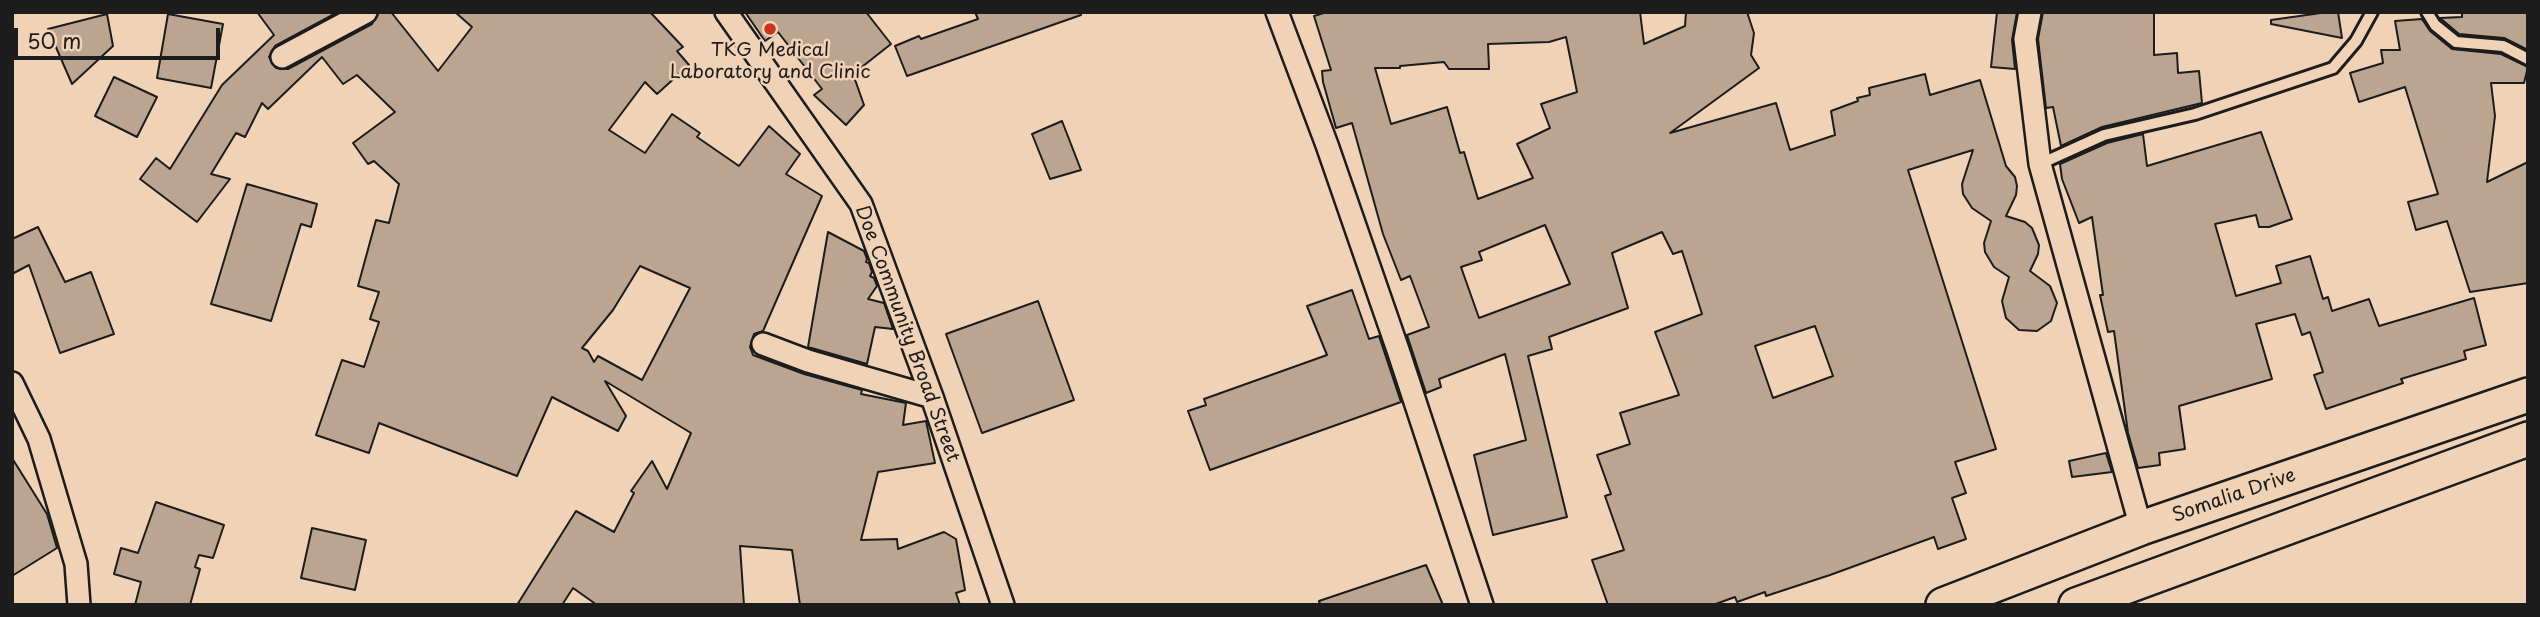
<!DOCTYPE html>
<html>
<head>
<meta charset="utf-8">
<style>
	body { margin:0 }
	#map { position:relative; width:2540px; height:617px; overflow:hidden; background:#f0d3b6; font-family:"Playpen Sans",sans-serif }
	canvas { display:block }
	.frame { position:absolute; inset:0; border:14px solid #1c1c1c; pointer-events:none }
	.scale { position:absolute; left:14px; top:28px; width:206px; height:32px; box-sizing:border-box; border:4px solid #1c1c1c; border-top:0; padding-left:9px; font-size:21px; line-height:24px; white-space:nowrap; color:#1c1c1c; -webkit-text-stroke:5px #f0d3b6; paint-order:stroke }
</style>
</head>
<body>
<div id="map">
<canvas width="2540" height="617"></canvas>
<div class="frame"></div>
<div class="scale">50 m</div>
</div>
<script>
const ctx = document.querySelector('canvas').getContext('2d');
ctx.lineJoin = 'round';
function fillPath(path, color) { ctx.fillStyle = color; ctx.fill(path, 'evenodd'); }
const shape = rows => new Path2D(rows.map(r => 'M' + r).join(''));
function stroke(path, color, width, dash) { ctx.strokeStyle = color; ctx.lineWidth = width; ctx.lineCap = dash ? 'butt' : 'round'; ctx.setLineDash(dash || []); ctx.stroke(path); }
function label(font, color, halo, rows, align = 'center') {
  ctx.font = font + ' "Playpen Sans",sans-serif'; ctx.lineWidth = 5; ctx.setLineDash([]); ctx.textBaseline = 'middle'; ctx.strokeStyle = halo; ctx.fillStyle = color; for (const [text, x, y, turn = 0] of rows) {
    ctx.save(); ctx.translate(x, y); ctx.rotate((+turn || 0) * Math.PI / 180); ctx.textAlign = isNaN(turn) ? turn : align; if (halo) ctx.strokeText(text, 0, 0); ctx.fillText(text, 0, 0); ctx.restore();
  }
}
const building = shape([
	[257,12,338,12,275,46,269,57,276,68,288,69,372,24,379,12,391,12,438,71,472,27,455,12,650,12,683,47,677,51,689,65,657,94,645,82,609,130,645,153,672,114,700,133,697,137,739,166,769,126,800,154,786,174,822,196,763,331,754,334,750,347,753,355,804,374,862,390,861,394,906,403,903,425,926,421,935,463,878,472,861,540,897,539,898,549,944,532,956,539,965,590,956,593,960,605,800,605,792,550,740,546,744,605,597,605,573,588,562,605,517,605,576,511,614,532,634,493,631,491,652,461,667,489,691,433,605,381,626,416,618,431,552,397,517,476,379,423,369,453,316,435,342,360,364,367,379,322,370,319,379,292,358,286,376,220,389,223,399,184,374,161,368,164,353,143,395,112,357,75,343,84,322,57,268,109,262,103,245,137,236,133,211,174,230,179,197,222,140,179,156,158,170,169,222,85,274,35,257,12],
	[640,266,690,288,642,380,598,356,594,362,588,351,582,348,613,310,640,266],
	[745,12,866,12,891,44,853,74,864,105,846,125,814,95,822,89,778,32,765,41,745,12],
	[975,12,1080,12,1081,15,907,76,895,46,919,36,921,39,978,19,975,12],
	[1327,12,1640,12,1644,44,1685,26,1686,12,1747,12,1754,33,1751,55,1759,68,1670,133,1776,103,1790,150,1835,135,1831,111,1858,101,1857,98,1870,95,1869,88,1925,74,1930,95,1980,80,2006,166,2015,177,2017,186,2016,195,2006,216,2025,222,2032,228,2039,245,2038,254,2030,271,2050,286,2057,303,2051,321,2037,331,2019,330,2006,318,2002,301,2009,277,1994,267,1985,252,1984,243,1991,221,1972,208,1963,194,1962,184,1973,150,1908,170,1996,449,1955,462,1966,493,1952,498,1966,539,1938,549,1934,537,1830,575,1766,596,1765,592,1737,602,1735,597,1713,605,1608,605,1592,560,1624,550,1605,496,1611,494,1597,455,1630,444,1620,413,1679,395,1655,332,1702,314,1682,251,1673,254,1662,232,1612,253,1628,308,1549,337,1552,349,1528,356,1567,517,1493,535,1474,455,1526,440,1505,354,1439,379,1441,387,1426,393,1407,335,1429,327,1410,276,1401,280,1383,234,1352,123,1336,128,1323,82,1322,71,1331,70,1314,16,1327,12],
	[1566,37,1577,92,1541,104,1550,128,1517,144,1533,178,1478,199,1464,152,1460,153,1447,107,1391,124,1375,68,1400,68,1400,66,1444,62,1449,69,1489,69,1488,44,1549,42,1566,37],
	[1545,225,1570,284,1479,318,1461,267,1482,260,1479,252,1545,225],
	[1815,326,1833,376,1773,398,1755,346,1815,326],
	[1997,12,2017,12,2012,40,2015,69,1991,67,1997,12],
	[2043,12,2154,12,2154,55,2177,53,2178,73,2199,71,2202,103,2102,127,2061,146,2053,107,2046,108,2038,39,2043,12],
	[2328,12,2338,12,2342,38,2271,24,2271,20,2328,12],
	[2462,12,2528,12,2528,50,2504,38,2459,34,2440,18,2462,17,2462,12],
	[107,14,113,46,72,84,48,29,107,14],
	[168,14,223,24,211,88,157,78,168,14],
	[2422,19,2430,31,2452,49,2501,54,2528,67,2524,83,2491,83,2495,116,2487,182,2528,162,2528,283,2470,292,2447,221,2416,230,2408,202,2438,194,2405,87,2359,102,2350,73,2383,63,2381,50,2400,50,2395,21,2422,19],
	[114,77,157,97,137,137,95,116,114,77],
	[1062,121,1081,170,1050,179,1032,134,1062,121],
	[2261,132,2292,219,2269,227,2259,227,2256,215,2215,224,2236,296,2281,283,2276,266,2310,256,2323,299,2328,297,2332,311,2369,299,2379,326,2474,298,2486,345,2464,351,2466,359,2401,379,2403,383,2326,409,2314,375,2323,372,2310,332,2302,335,2295,314,2256,324,2272,379,2179,406,2185,449,2159,453,2160,465,2138,468,2128,433,2114,331,2108,332,2100,295,2103,295,2092,217,2079,223,2062,179,2060,164,2107,143,2143,134,2147,166,2261,132],
	[247,184,317,204,311,227,301,224,271,321,211,304,247,184],
	[38,227,65,282,91,272,114,334,60,353,29,265,12,274,12,239,38,227],
	[828,232,864,251,867,259,866,262,869,263,872,272,870,276,874,278,877,286,868,299,884,303,893,329,875,327,867,364,808,347,828,232],
	[1352,290,1369,339,1379,336,1401,402,1210,470,1188,411,1206,405,1204,399,1327,355,1307,306,1352,290],
	[1038,301,1074,400,982,433,946,334,1038,301],
	[2106,453,2112,472,2072,477,2069,461,2106,453],
	[12,458,47,514,57,548,12,576,12,458],
	[156,502,224,525,213,558,199,555,195,567,200,569,190,605,135,605,141,582,114,574,121,548,138,553,156,502],
	[312,528,366,540,355,590,301,578,312,528],
	[1426,565,1443,605,1320,605,1319,601,1426,565]
]);
fillPath(building, '#bca590');
stroke(building, '#1c1c1c', 2);
const lane = shape([
	[2427,12,2435,25,2456,42,2503,46,2528,59],
	[2040,164,2104,135,2195,114,2333,68,2356,41,2372,12]
]);
const street = shape([
	[726,12,861,204,932,397,1003,605],
	[1277,12,1327,145,1398,350,1482,605],
	[2030,12,2025,39,2040,164,2141,528],
	[282,57,366,12],
	[763,344,808,361,932,397],
	[12,383,39,439,76,564,79,605]
]);
const primary = shape([
	[1943,605,2141,528,2528,395],
	[2076,605,2528,439]
]);
stroke(lane, '#1c1c1c', 16);
stroke(street, '#1c1c1c', 26);
stroke(primary, '#1c1c1c', 38);
stroke(lane, '#f0d3b6', 10);
stroke(street, '#f0d3b6', 21);
stroke(primary, '#f0d3b6', 33);
for (const [x, y, r, color] of [
	[770,29,7,"#c8321e"]
]) { const dot = new Path2D(); dot.arc(x, y, r, 0, 2 * Math.PI); ctx.fillStyle = color; ctx.fill(dot); stroke(dot, '#f0d3b6', 2.5); }
label('19px', '#1c1c1c', '#f0d3b6', [
	["TKG Medical",770,51],
	["Laboratory and Clinic",770,73]
]);
label('19px', '#1c1c1c', '#f0d3b6', [
	["Doe Community Broad Street",907,334,70],
	["Somalia Drive",2234,496,-19]
]);
</script>
</body>
</html>
